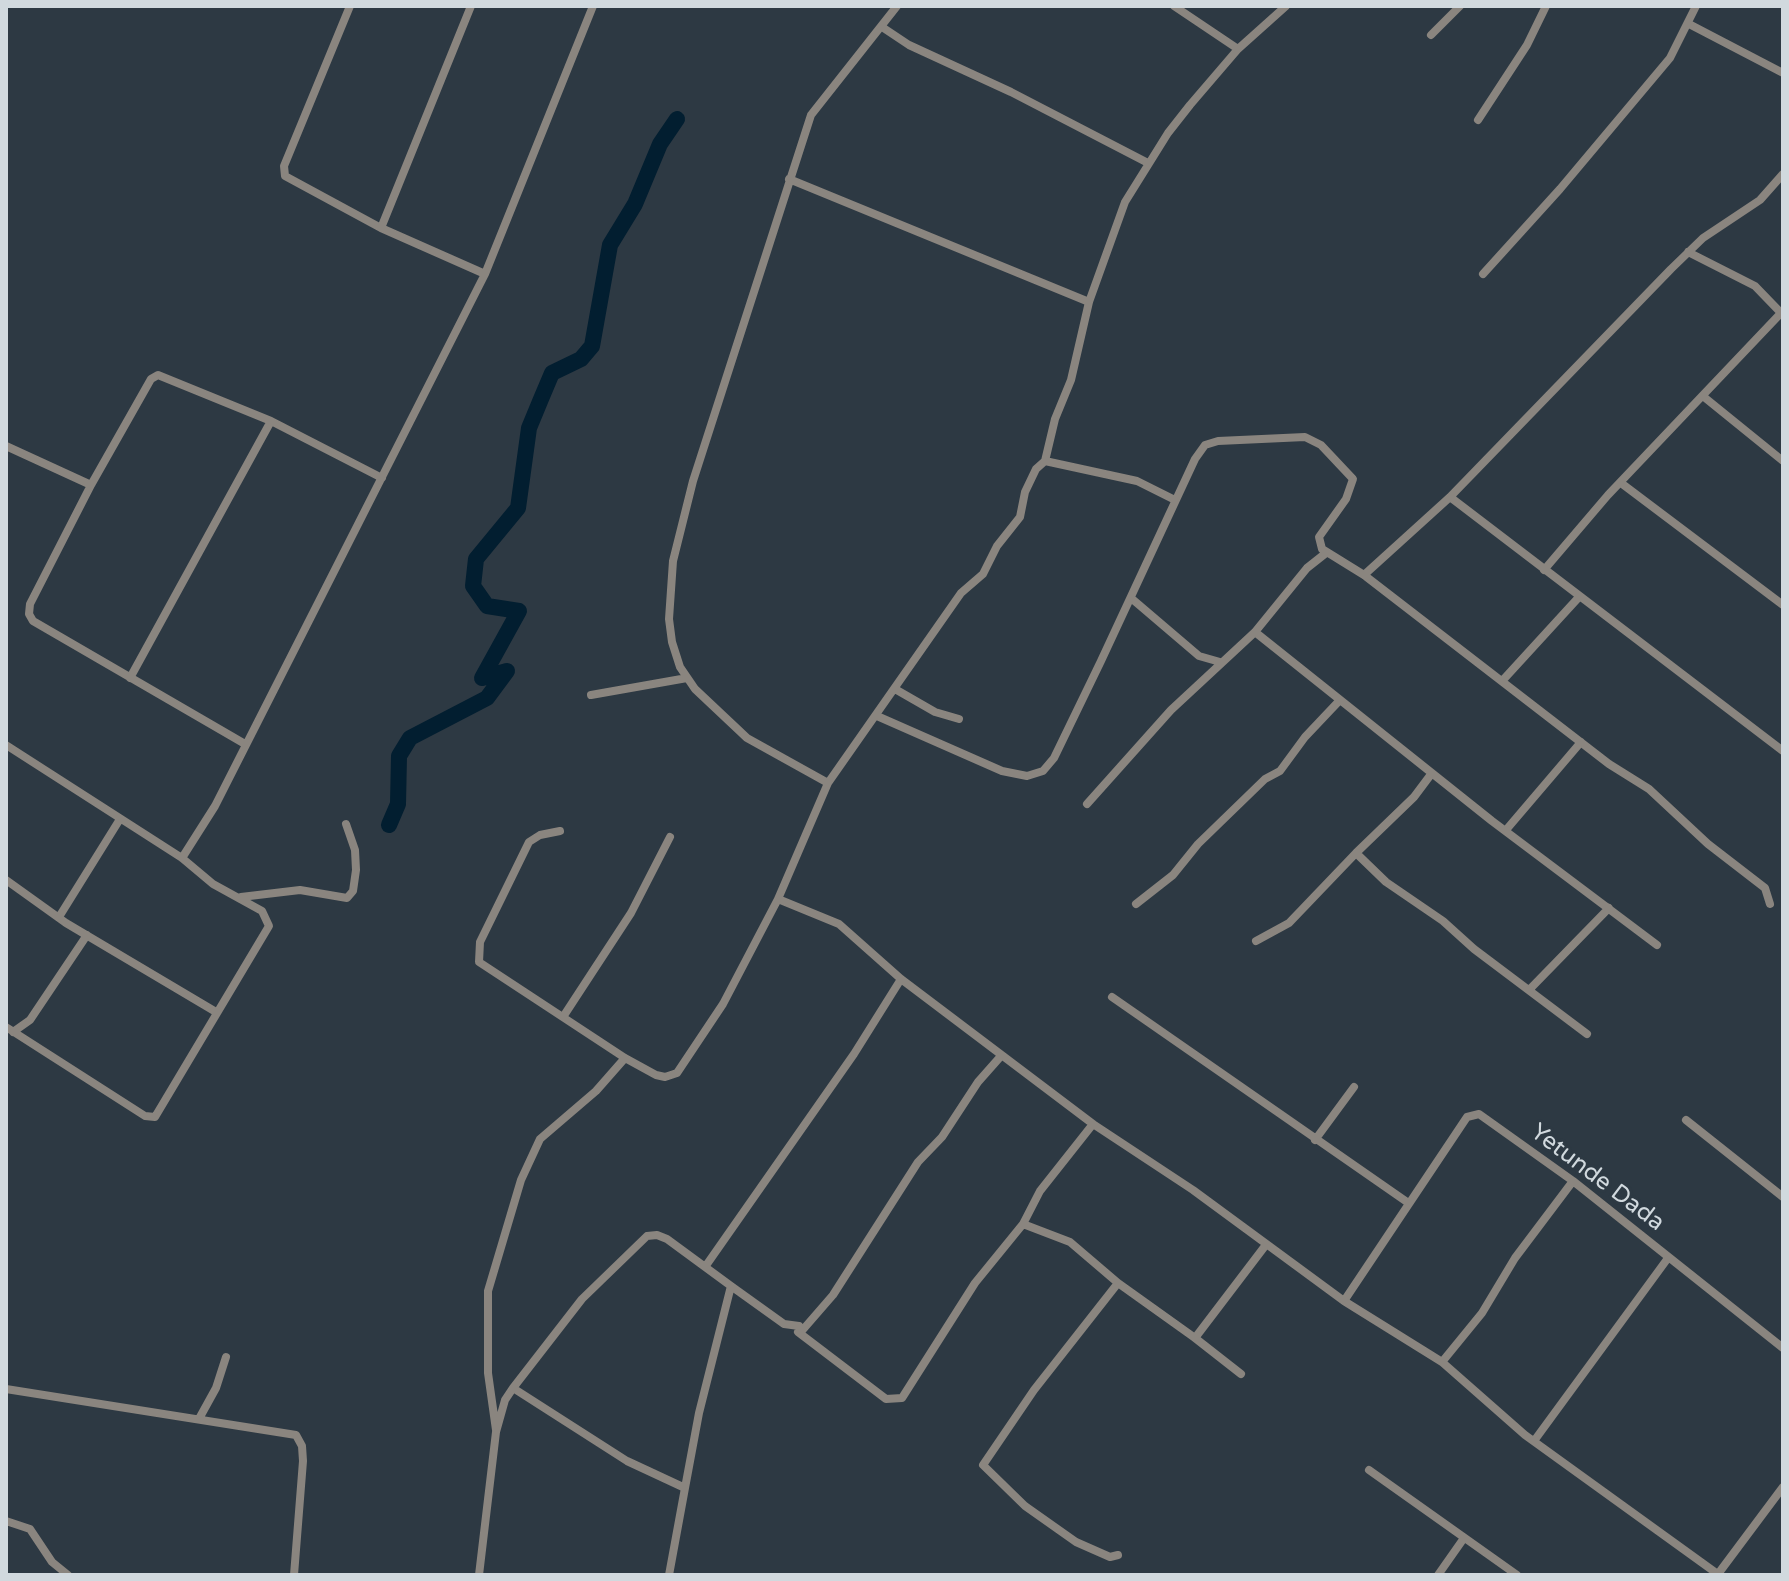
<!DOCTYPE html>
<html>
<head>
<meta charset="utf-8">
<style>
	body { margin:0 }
	#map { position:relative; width:1789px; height:1581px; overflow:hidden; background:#2d3943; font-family:"Varela Round",sans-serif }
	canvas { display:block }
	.frame { position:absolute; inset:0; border:8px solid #d1d9de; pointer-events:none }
</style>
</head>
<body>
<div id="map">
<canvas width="1789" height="1581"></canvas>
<div class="frame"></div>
</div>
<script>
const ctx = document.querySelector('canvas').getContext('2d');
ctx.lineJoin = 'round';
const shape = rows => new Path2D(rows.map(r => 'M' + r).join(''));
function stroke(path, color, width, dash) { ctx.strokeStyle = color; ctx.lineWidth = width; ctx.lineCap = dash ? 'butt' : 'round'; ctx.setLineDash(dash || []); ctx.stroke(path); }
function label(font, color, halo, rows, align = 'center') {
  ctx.font = font + ' "Varela Round",sans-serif'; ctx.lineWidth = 6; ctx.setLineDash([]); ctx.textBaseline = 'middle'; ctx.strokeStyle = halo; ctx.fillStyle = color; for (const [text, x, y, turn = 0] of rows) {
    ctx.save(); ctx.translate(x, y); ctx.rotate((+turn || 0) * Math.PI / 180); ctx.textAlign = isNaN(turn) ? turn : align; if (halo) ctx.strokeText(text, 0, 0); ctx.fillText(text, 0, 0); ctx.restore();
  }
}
stroke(shape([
	[389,825,398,804,399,756,410,738,487,698,507,671,482,678,519,611,487,606,473,586,476,559,518,508,529,428,541,399,552,373,581,359,592,346,610,245,635,204,660,144,677,119]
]), '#021e30', 16);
stroke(shape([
	[350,6,284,166,285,176,381,228,485,274],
	[1174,6,1238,49],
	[1689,24,1783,73],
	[882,27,909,45,1011,92,1148,163],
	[1431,35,1460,6],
	[1478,120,1527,45,1546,6],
	[789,179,1089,302],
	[381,228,471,6],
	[1688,252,1755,286,1783,315],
	[1483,274,1560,189,1670,58,1696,6],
	[1704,397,1783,461],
	[6,446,91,485],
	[1045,461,1137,481,1175,500],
	[1621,483,1783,605],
	[1450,497,1783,751],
	[1544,570,1608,495,1781,313],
	[1364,575,1450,497,1671,269,1703,238,1760,200,1783,174],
	[1131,598,1199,656,1220,662],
	[1255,632,1492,821,1657,945],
	[130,678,271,421],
	[1503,680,1579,597],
	[895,689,935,712,959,719],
	[591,695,687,678],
	[877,716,1002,771,1027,776,1043,771,1054,758,1101,661,1195,459,1205,445,1218,441,1305,437,1321,445,1353,479,1346,499,1319,537,1322,549,1364,575,1609,764,1649,789,1708,844,1765,888,1770,904],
	[245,744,33,621,29,614,30,604,91,485,151,379,158,375,271,421,382,478],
	[6,745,182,858,213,884,262,911,269,926,155,1117,145,1116,6,1027],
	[1432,773,1414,797,1356,853,1386,882,1443,921,1474,949,1587,1034],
	[828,783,747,738,695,689,680,667,672,642,669,619,673,561,693,481,811,115,897,6],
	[1087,804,1171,710,1255,632,1307,568,1326,553],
	[1506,830,1581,742],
	[560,831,540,835,529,842,480,942,479,962,625,1058,656,1075,665,1077,677,1073,723,1004,778,899,828,783,961,593,983,574,997,546,1020,517,1025,492,1036,469,1045,461,1055,419,1071,380,1089,302,1125,202,1168,133,1190,105,1238,49,1286,6],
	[182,858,215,806,485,274,593,6],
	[6,880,66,923,216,1012],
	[241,897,300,890,347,898,353,891,356,870,355,850,346,824],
	[778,899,839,924,901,979,1093,1124,1193,1190,1344,1301,1442,1362,1525,1435,1719,1575],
	[1136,904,1173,875,1198,844,1265,779,1280,771,1305,737,1340,700],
	[59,917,120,819],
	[1256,941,1289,923,1356,853],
	[1529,990,1609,908],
	[1112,997,1407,1202],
	[563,1017,631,913,670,837],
	[13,1032,30,1020,87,935],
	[1686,1120,1783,1197],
	[1315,1140,1354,1087],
	[1023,1224,1070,1242,1118,1283,1195,1338,1265,1246],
	[705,1267,854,1054,901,979],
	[1344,1301,1467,1117,1479,1114,1573,1181,1783,1348],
	[798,1332,886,1399,902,1398,975,1283,1023,1224,1040,1191,1093,1124],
	[1195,1338,1241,1374],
	[1442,1362,1482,1313,1515,1258,1573,1181],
	[513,1388,582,1299,647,1236,657,1235,667,1239,731,1286],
	[6,1389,296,1435,302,1446,303,1461,294,1575],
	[200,1417,216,1388,226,1357],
	[496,1430,488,1373,488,1291,521,1180,540,1139,596,1091,625,1058],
	[1534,1441,1668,1258],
	[1369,1470,1517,1575],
	[6,1521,30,1529,52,1562,68,1575],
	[1118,1555,1110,1557,1076,1542,1025,1506,983,1465,1034,1390,1118,1283],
	[1718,1574,1783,1487],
	[479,1575,496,1432,505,1400,513,1388,627,1461,685,1488,699,1413,731,1286,784,1324,799,1326,800,1333,833,1295,918,1162,942,1137,978,1082,1001,1056],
	[669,1575,685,1488],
	[1438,1575,1464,1538]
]), '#8a857f', 8);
label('24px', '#d1d9de', '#2d3943', [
	["Yetunde Dada",1597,1178,37]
]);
</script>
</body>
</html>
